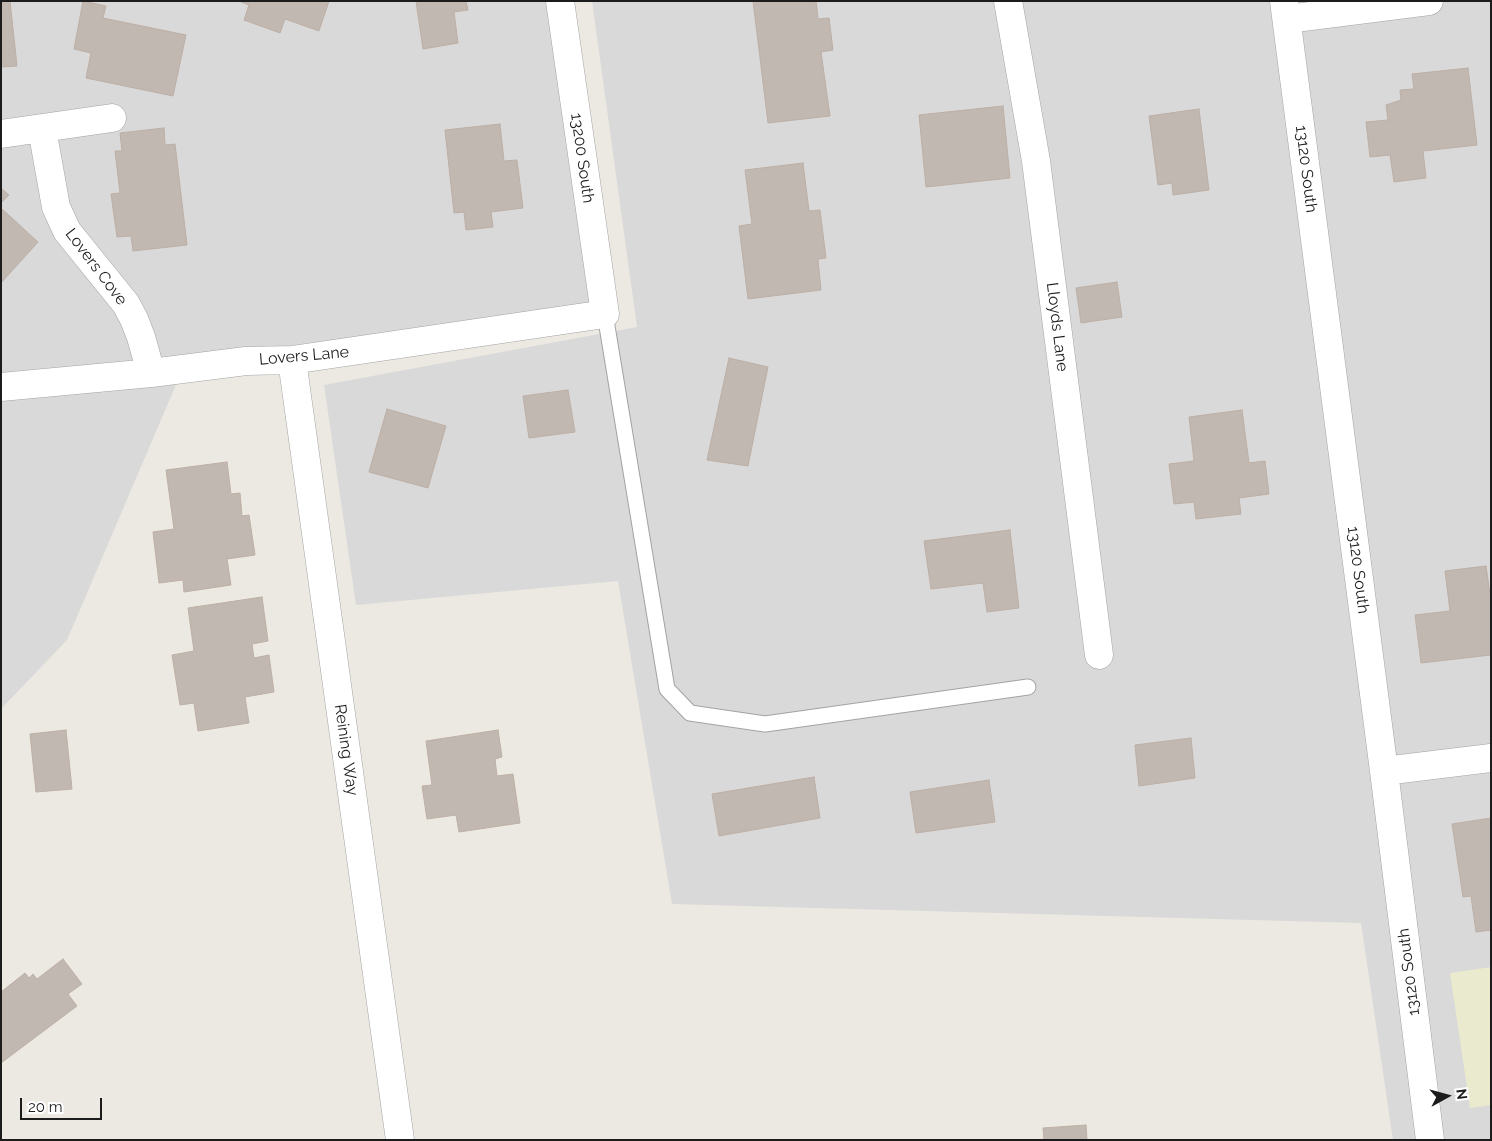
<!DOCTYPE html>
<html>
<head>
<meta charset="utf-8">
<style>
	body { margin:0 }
	#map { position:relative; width:1492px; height:1141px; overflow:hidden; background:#ece9e2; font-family:Raleway,sans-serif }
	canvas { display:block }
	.frame { position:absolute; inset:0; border:2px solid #1c1c1c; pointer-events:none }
	.north { position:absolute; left:1422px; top:1071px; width:50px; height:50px; -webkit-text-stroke:4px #fff; paint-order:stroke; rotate:83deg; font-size:14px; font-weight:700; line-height:20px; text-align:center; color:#1c1c1c }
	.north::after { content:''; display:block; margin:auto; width:18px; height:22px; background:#1c1c1c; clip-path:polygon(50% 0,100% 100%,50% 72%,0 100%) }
	.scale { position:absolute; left:20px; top:1098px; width:82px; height:22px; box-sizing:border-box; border:2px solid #1c1c1c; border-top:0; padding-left:6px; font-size:15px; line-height:18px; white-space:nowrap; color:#1c1c1c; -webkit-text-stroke:4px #fff; paint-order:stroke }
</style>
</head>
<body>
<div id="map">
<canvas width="1492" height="1141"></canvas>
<div class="frame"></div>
<div class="north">N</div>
<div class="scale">20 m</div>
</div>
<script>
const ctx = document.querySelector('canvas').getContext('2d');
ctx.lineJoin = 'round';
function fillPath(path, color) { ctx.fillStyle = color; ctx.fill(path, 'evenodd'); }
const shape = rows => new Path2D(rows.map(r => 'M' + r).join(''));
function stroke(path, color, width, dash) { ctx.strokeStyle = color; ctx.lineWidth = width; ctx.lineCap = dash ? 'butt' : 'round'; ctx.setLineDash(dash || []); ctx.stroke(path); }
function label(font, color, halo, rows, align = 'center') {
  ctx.font = font + ' Raleway,sans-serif'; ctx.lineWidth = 4.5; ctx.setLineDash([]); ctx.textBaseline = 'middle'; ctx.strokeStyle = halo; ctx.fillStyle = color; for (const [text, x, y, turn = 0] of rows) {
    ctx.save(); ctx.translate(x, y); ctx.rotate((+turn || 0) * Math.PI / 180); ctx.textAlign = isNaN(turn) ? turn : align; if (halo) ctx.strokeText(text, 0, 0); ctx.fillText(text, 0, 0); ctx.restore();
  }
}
fillPath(shape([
	[1,1,560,1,598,306,187,359,67,640,1,709],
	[592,1,1491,1,1491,1140,1393,1140,1361,923,672,904,618,581,356,605,324,385,637,327]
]), '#dad9d9');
fillPath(shape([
	[1491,967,1491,1105,1470,1108,1450,973]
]), '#e9eace');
const building = shape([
	[1,1,10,1,17,66,1,67,1,1],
	[83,1,106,6,103,18,186,35,173,96,86,78,91,53,74,49,83,1],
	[239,1,329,1,319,31,285,19,280,33,244,20,249,5,239,1],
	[416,1,466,1,468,10,454,12,458,43,423,49,416,1],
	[753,1,816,1,818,19,829,18,833,50,821,52,830,116,768,123,753,1],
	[1468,68,1477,145,1423,151,1426,178,1394,182,1390,155,1370,157,1366,122,1388,120,1386,105,1401,100,1400,90,1414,89,1412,74,1468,68],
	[1003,106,1010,178,926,187,919,115,1003,106],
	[1199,109,1209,190,1173,195,1172,183,1158,185,1149,116,1199,109],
	[500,124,504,161,517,160,523,208,491,212,493,227,466,230,464,212,454,213,445,130,500,124],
	[164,128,165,145,175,144,187,245,133,251,131,236,117,237,111,194,120,193,115,151,122,151,120,133,164,128],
	[803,163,809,211,820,210,826,258,818,259,821,290,748,299,739,226,752,224,745,170,803,163],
	[1,188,9,195,1,203,1,188],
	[1,208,38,242,1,283,1,208],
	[1117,282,1122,317,1081,323,1076,288,1117,282],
	[729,358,768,367,748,466,707,460,729,358],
	[568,390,575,432,529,438,523,396,568,390],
	[387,409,446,426,428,488,369,472,387,409],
	[1242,410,1249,463,1265,461,1269,494,1239,498,1241,514,1196,519,1194,502,1174,504,1169,464,1194,461,1189,417,1242,410],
	[227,462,231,494,240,493,242,516,249,515,255,555,227,559,231,585,184,592,183,580,159,583,153,532,174,529,166,470,227,462],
	[1010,530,1019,608,987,612,983,583,931,589,924,541,1010,530],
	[1486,566,1491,601,1491,656,1491,655,1421,663,1415,615,1450,611,1445,571,1486,566],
	[262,597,268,641,252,644,254,658,269,655,274,692,245,697,249,723,198,731,194,703,180,705,172,655,194,651,188,608,262,597],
	[66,730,72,789,36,792,30,734,66,730],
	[498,730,502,757,495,759,497,776,513,774,520,823,459,832,456,815,427,819,422,786,432,785,426,741,498,730],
	[1191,738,1195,778,1139,786,1135,745,1191,738],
	[814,777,820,818,719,836,712,794,814,777],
	[989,780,995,822,916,833,910,792,989,780],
	[1491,818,1491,930,1476,932,1471,896,1463,897,1452,824,1491,818],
	[63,959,82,984,68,994,77,1006,1,1063,1,992,25,973,29,978,33,974,37,979,63,959],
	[1086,1125,1087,1140,1044,1140,1043,1128,1086,1125]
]);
fillPath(building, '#c1b8b2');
stroke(building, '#bdafa5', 1);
const service = shape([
	[605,314,667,689,690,713,765,724,1028,687]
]);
const minor = shape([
	[1008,1,1036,161,1099,655],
	[1284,1,1384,771,1430,1140],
	[1287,19,1429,1],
	[42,129,56,207,67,231,126,304,134,319,141,337,151,373],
	[1,134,112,118],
	[292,360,400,1140],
	[1,387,151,373,246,361,292,360,605,314,560,1],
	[1384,771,1491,758]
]);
stroke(service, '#a3a3a3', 17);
stroke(minor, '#a3a3a3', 29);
stroke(service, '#fff', 15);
stroke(minor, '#fff', 28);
label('16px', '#1c1c1c', '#fff', [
	["13200 South",582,158,82],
	["13120 South",1306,169,83],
	["Lovers Cove",96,267,53],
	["Lloyds Lane",1057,327,83],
	["Lovers Lane",304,356,-5],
	["13120 South",1358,570,83],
	["Reining Way",346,750,82],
	["13120 South",1409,972,-97]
]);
</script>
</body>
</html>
